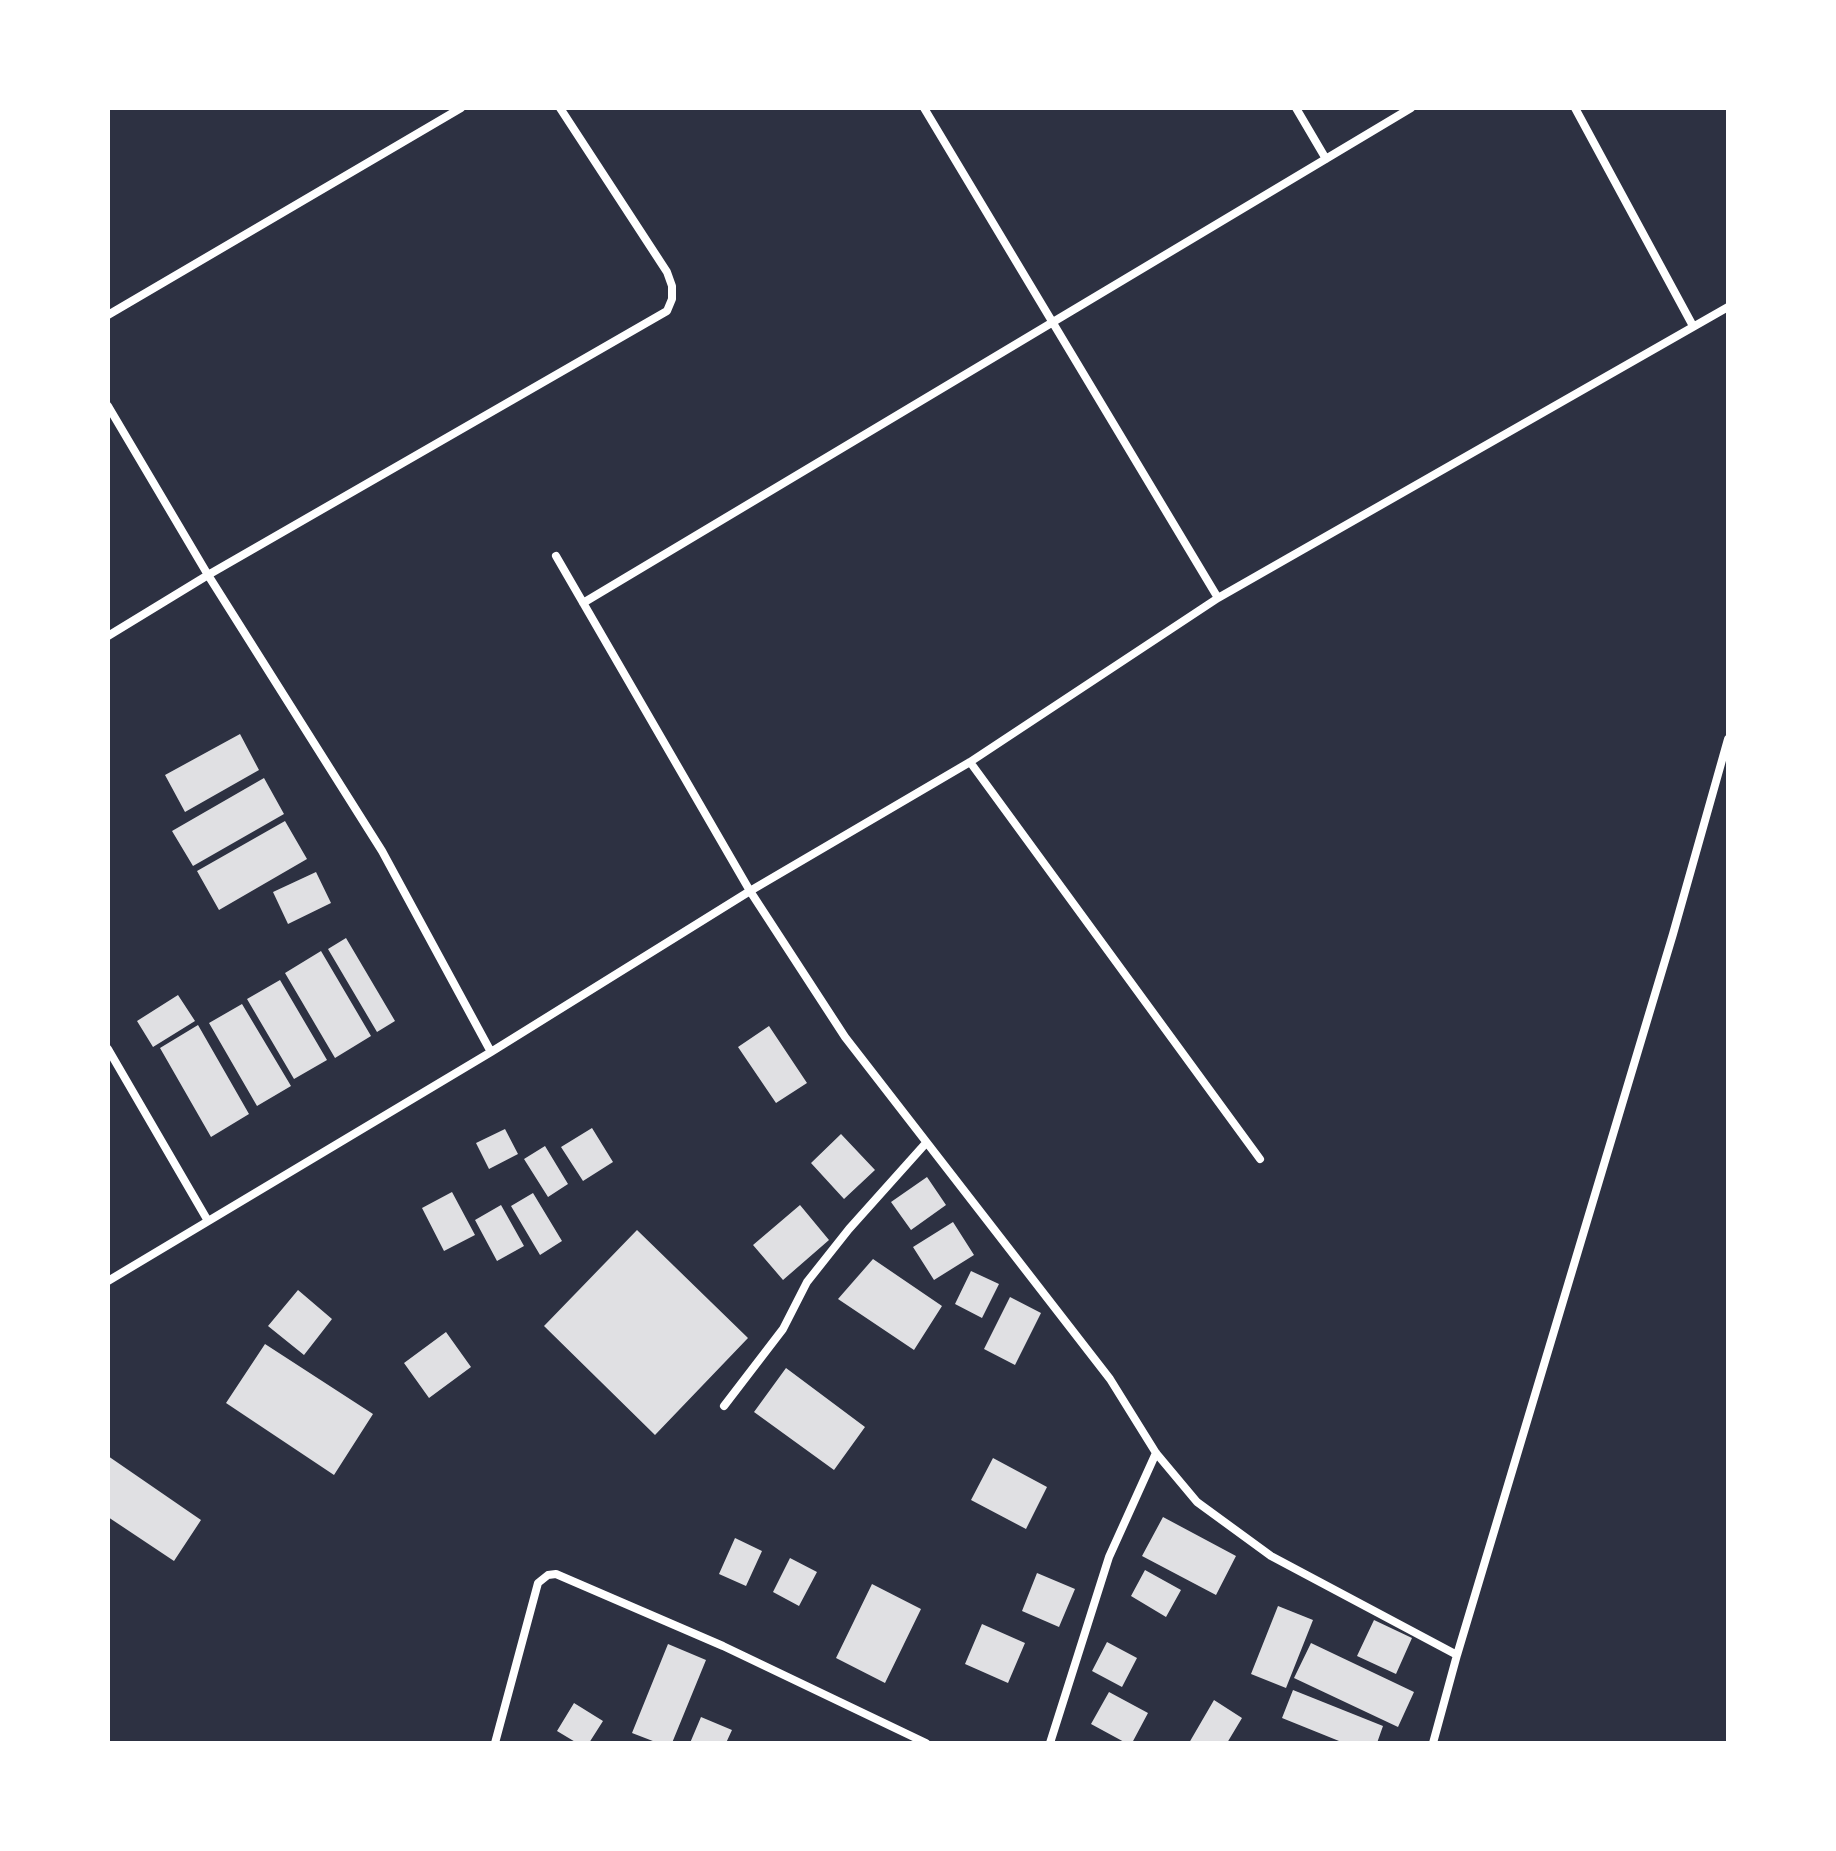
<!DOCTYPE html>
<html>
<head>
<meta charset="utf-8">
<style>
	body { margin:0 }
	#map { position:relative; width:1836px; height:1851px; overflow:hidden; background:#2d3142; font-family:Cabin,sans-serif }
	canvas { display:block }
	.frame { position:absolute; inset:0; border:110px solid #fff; pointer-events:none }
</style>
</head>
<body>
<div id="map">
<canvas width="1836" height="1851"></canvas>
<div class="frame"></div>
</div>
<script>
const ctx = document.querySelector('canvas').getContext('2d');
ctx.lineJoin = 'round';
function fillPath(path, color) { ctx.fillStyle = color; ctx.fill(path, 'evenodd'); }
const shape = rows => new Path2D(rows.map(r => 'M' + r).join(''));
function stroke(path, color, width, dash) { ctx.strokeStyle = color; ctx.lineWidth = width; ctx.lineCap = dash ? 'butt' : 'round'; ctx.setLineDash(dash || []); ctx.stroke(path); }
fillPath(shape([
	[240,734,259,770,185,812,165,775],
	[264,778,284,814,193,866,172,831],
	[285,821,307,859,219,910,197,871],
	[316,872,331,903,288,924,273,892],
	[346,938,395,1021,377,1032,328,949],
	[321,951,371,1036,335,1058,285,973],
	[280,980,327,1060,294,1079,247,999],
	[178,995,195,1021,153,1047,137,1021],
	[242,1004,291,1086,257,1106,209,1023],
	[198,1025,249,1114,211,1137,160,1048],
	[769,1026,807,1083,776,1103,738,1047],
	[592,1128,613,1162,583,1181,561,1147],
	[505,1129,518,1154,489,1169,476,1143],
	[841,1134,875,1170,844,1199,811,1163],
	[545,1146,568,1184,548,1197,524,1159],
	[927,1177,946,1205,911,1230,891,1202],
	[452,1192,475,1235,444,1251,422,1208],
	[533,1193,562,1241,540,1255,511,1206],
	[501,1205,524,1246,497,1261,475,1220],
	[800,1205,829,1240,783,1280,753,1245],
	[953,1222,974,1255,934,1280,913,1247],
	[637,1230,748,1338,655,1435,544,1326],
	[873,1259,942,1306,914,1350,838,1299],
	[971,1271,999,1284,982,1318,955,1304],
	[298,1290,332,1319,304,1355,268,1326],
	[1010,1297,1041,1313,1015,1365,984,1349],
	[446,1332,471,1367,429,1398,404,1363],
	[265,1344,373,1414,334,1475,226,1403],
	[786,1368,865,1427,834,1470,754,1412],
	[108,1456,201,1520,174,1561,108,1517],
	[993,1458,1047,1487,1026,1529,971,1500],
	[1163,1517,1236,1556,1216,1595,1142,1556],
	[735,1538,762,1551,746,1586,719,1574],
	[790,1558,817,1572,799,1606,773,1592],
	[1145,1570,1181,1590,1166,1617,1131,1596],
	[1037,1573,1075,1589,1059,1627,1022,1611],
	[872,1584,921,1609,885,1683,836,1658],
	[1278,1606,1313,1620,1286,1688,1251,1674],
	[1374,1620,1412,1638,1396,1674,1357,1656],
	[982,1624,1025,1643,1008,1683,965,1664],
	[1107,1642,1137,1658,1122,1687,1092,1671],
	[1311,1643,1414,1692,1398,1727,1294,1678],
	[668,1644,706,1660,672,1743,658,1743,632,1733],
	[1293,1690,1383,1726,1377,1743,1344,1743,1282,1718],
	[1109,1692,1148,1713,1132,1743,1126,1743,1091,1724],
	[1214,1700,1242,1718,1227,1743,1189,1743],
	[574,1703,603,1721,589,1743,577,1743,557,1731],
	[701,1717,732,1730,726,1743,690,1743]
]), '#e0e0e3');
stroke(shape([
	[924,108,1218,598],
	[1296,108,1326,159],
	[1575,108,1693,326],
	[108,315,461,108],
	[108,406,208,575,382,851,491,1052],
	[556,556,750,891,845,1037,1110,1379,1156,1453,1197,1502,1271,1556,1457,1655],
	[583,603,1411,108],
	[108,636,208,575,667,311,672,299,672,286,667,272,560,108],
	[970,762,1260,1159],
	[108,1049,208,1221],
	[108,1281,491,1052,750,891,970,762,1218,598,1728,307],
	[724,1406,783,1329,807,1282,849,1229,926,1143],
	[495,1743,538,1583,548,1575,556,1574,723,1646,926,1743],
	[1050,1743,1109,1557,1156,1453],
	[1433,1743,1457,1655,1673,934,1728,739]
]), '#fff', 8);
</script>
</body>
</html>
